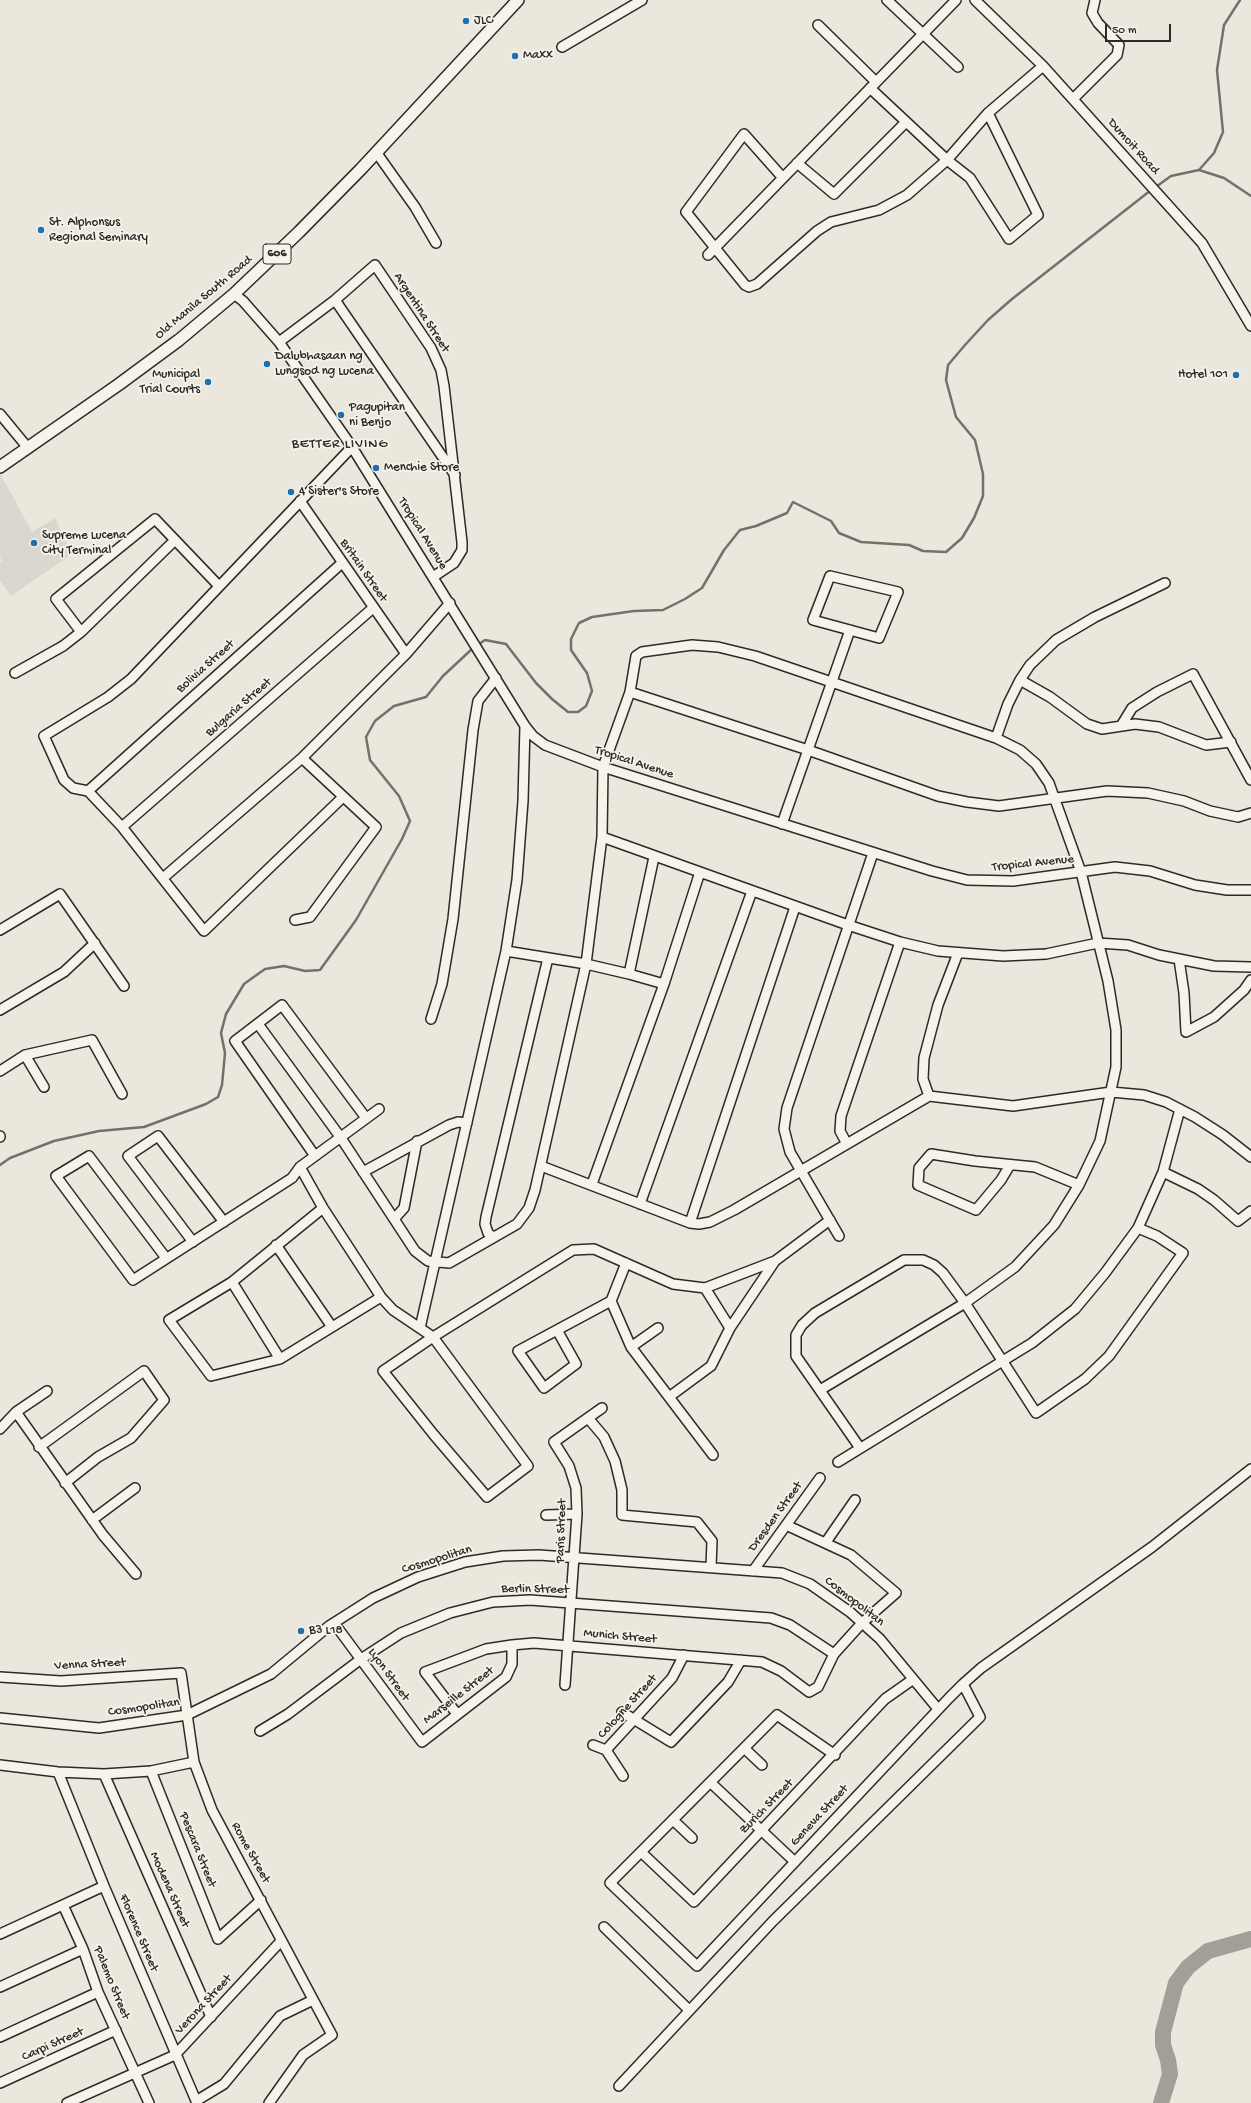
<!DOCTYPE html>
<html>
<head>
<meta charset="utf-8">
<style>
	body { margin:0 }
	#map { position:relative; width:1251px; height:2103px; overflow:hidden; background:#ebe7dd; font-family:"Gochi Hand",sans-serif }
	canvas { display:block }
	.scale { position:absolute; left:1105px; top:24px; width:66px; height:18px; box-sizing:border-box; border:2px solid #2b2b2b; border-top:0; padding-left:5px; font-size:12px; line-height:14px; white-space:nowrap; color:#2b2b2b; -webkit-text-stroke:3px #f7f3e8; paint-order:stroke }
</style>
</head>
<body>
<div id="map">
<canvas width="1251" height="2103"></canvas>
<div class="scale">50 m</div>
</div>
<script>
const ctx = document.querySelector('canvas').getContext('2d');
ctx.lineJoin = 'round';
function fillPath(path, color) { ctx.fillStyle = color; ctx.fill(path, 'evenodd'); }
const shape = rows => new Path2D(rows.map(r => 'M' + r).join(''));
function stroke(path, color, width, dash) { ctx.strokeStyle = color; ctx.lineWidth = width; ctx.lineCap = dash ? 'butt' : 'round'; ctx.setLineDash(dash || []); ctx.stroke(path); }
function label(font, color, halo, rows, align = 'center') {
  ctx.font = font + ' "Gochi Hand",sans-serif'; ctx.lineWidth = 3.5; ctx.setLineDash([]); ctx.textBaseline = 'middle'; ctx.strokeStyle = halo; ctx.fillStyle = color; for (const [text, x, y, turn = 0] of rows) {
    ctx.save(); ctx.translate(x, y); ctx.rotate((+turn || 0) * Math.PI / 180); ctx.textAlign = isNaN(turn) ? turn : align; if (halo) ctx.strokeText(text, 0, 0); ctx.fillText(text, 0, 0); ctx.restore();
  }
}
fillPath(shape([
	[0,473,32,532,55,518,72,554,11,596,0,581,0,562,2,561,0,557]
]), '#dbd7ce');
stroke(shape([
	[1199,170,1214,153,1223,132,1217,70,1224,25,1240,0],
	[0,1165,10,1158,54,1141,99,1131,144,1127,206,1104,218,1097,222,1085,225,1053,221,1033,226,1014,244,984,265,969,284,966,305,971,320,970,356,920,402,839,410,821,399,796,370,760,366,737,375,721,394,706,426,697,443,676,472,649,485,640,506,644,536,683,552,699,568,712,578,712,586,706,592,691,587,673,571,650,571,639,579,623,592,617,634,611,663,610,685,599,702,588,724,550,740,530,756,526,787,513,793,502,831,521,839,533,861,542,909,545,923,551,946,552,962,538,974,518,983,496,983,474,975,440,956,417,946,380,948,365,965,345,988,320,1012,299,1146,194,1171,176,1199,170,1224,178,1251,196]
]), '#72716c', 2.5);
stroke(shape([
	[1161,2103,1170,2074,1168,2060,1163,2045,1163,2032,1176,1983,1188,1967,1208,1951,1251,1939]
]), '#a29f98', 16);
const minor = shape([
	[887,0,958,67],
	[975,0,1043,66,1202,243,1251,326],
	[818,25,876,82],
	[562,47,642,0],
	[870,88,947,160,970,178,1009,239,1038,215,988,113],
	[1073,99,1117,55,1119,45,1098,23,1092,13,1095,0],
	[376,152,415,207,436,243],
	[797,163,834,194,906,122],
	[783,178,744,134,686,212,745,285,749,287,757,284,817,231,831,222,879,210,907,195,947,160,988,113,1043,66],
	[708,255,956,0],
	[234,294,243,301,279,342,352,447,525,726,533,736,545,745,603,767,932,871,967,880,1013,881,1115,867,1150,871,1195,885,1227,890,1251,890],
	[335,300,455,475],
	[279,342,335,300,375,265,431,348,441,370,444,386,462,542,462,550,454,563,433,577],
	[0,414,28,448],
	[300,501,406,654],
	[830,576,898,592,879,638,813,620,830,576],
	[81,632,56,599,155,519,219,586],
	[15,673,63,646,81,632,174,541],
	[1020,680,1050,697,1087,724,1102,729,1135,724,1159,727,1206,745,1231,742],
	[630,692,808,750,938,796,967,802,999,806,1107,791,1148,793,1184,801,1210,811,1238,817,1251,813],
	[1121,726,1132,708,1157,692,1193,674,1251,780],
	[996,738,1008,704,1020,680,1030,665,1056,640,1095,617,1165,583],
	[88,791,342,563],
	[343,797,204,931,122,827,88,791,73,788,64,780,44,736,108,697,131,679,352,447],
	[782,824,850,630],
	[122,827,373,608],
	[602,837,848,925,900,942,938,951,1003,956,1046,954,1098,943,1128,945,1159,955,1214,966,1251,967],
	[163,878,302,758,406,654,450,603],
	[295,920,310,917,376,827,302,758],
	[0,930,60,894,124,986],
	[506,951,586,964,629,974,664,984],
	[1179,959,1184,993,1186,1032,1214,1017,1244,990,1251,980],
	[629,974,654,857],
	[0,1010,64,972,95,943],
	[431,1019,442,984,453,919,473,730,478,701,496,678],
	[258,1024,341,1138,415,1251,428,1261,449,1263,517,1224,529,1208,535,1190,586,964,602,837,603,767,630,692,636,656,642,652,692,645,718,647,755,656,996,738,1020,750,1036,764,1049,783,1081,872,1108,981,1116,1030,1116,1067,1100,1141,1079,1185,1054,1225,1015,1267,965,1303,820,1390],
	[25,1055,44,1087],
	[0,1071,25,1055,92,1040,122,1094],
	[929,1096,923,1079,924,1058,938,1005,958,953],
	[0,1136,0,1137],
	[847,1144,840,1131,841,1116,900,942],
	[315,1156,235,1041,282,1005,366,1118],
	[1010,1165,1001,1180,976,1210,918,1185,919,1168,931,1154,975,1161,1035,1167,1079,1185],
	[541,1166,690,1223,699,1224,710,1222,734,1210,929,1096,1013,1106,1111,1092,1144,1095,1166,1102,1195,1117,1223,1135,1251,1157],
	[300,1167,323,1208,381,1297,393,1310,433,1337,528,1466,487,1497,434,1435,383,1371,433,1337,573,1250,594,1249,673,1284,705,1288,775,1261,830,1220],
	[363,1172,449,1125,458,1122,467,1123],
	[1163,1172,1198,1189,1214,1200,1238,1221,1251,1211],
	[592,1184,664,984,700,872],
	[640,1204,752,891],
	[323,1208,232,1282,169,1320,211,1376,280,1359,381,1297],
	[394,1219,404,1208,417,1141],
	[690,1223,795,907],
	[839,1236,790,1152,784,1129,787,1108,873,853],
	[493,1237,488,1233,485,1224,486,1217,548,958],
	[193,1242,128,1156,158,1136,224,1222],
	[276,1245,332,1327],
	[166,1258,89,1156,56,1176,133,1280,292,1178,300,1167,379,1109],
	[232,1282,280,1359],
	[705,1288,730,1328],
	[611,1301,631,1347,713,1455],
	[420,1328,506,951,517,880,523,801,525,726],
	[557,1330,576,1364,544,1388,518,1351,557,1330,611,1301,626,1263],
	[631,1347,658,1328],
	[669,1397,711,1366,730,1328,775,1261],
	[16,1412,47,1391],
	[588,1418,604,1437,615,1461,622,1490,622,1515,697,1522,712,1541,711,1567],
	[0,1429,16,1412,103,1535,136,1574],
	[39,1447,144,1371,164,1400,131,1438,98,1457,65,1483],
	[860,1448,796,1356,796,1335,802,1325,815,1313,904,1260,923,1260,934,1265,943,1273,965,1303,1036,1413,1085,1379,1109,1356,1183,1253,1157,1236,1138,1228],
	[838,1462,1032,1343,1075,1309,1105,1273,1138,1228,1163,1172,1180,1109],
	[546,1515,577,1514],
	[92,1520,135,1488],
	[826,1542,855,1500],
	[753,1571,820,1478],
	[334,1623,422,1742,506,1677,512,1664,512,1645],
	[0,1677,61,1681,181,1673,194,1762,212,1810,332,2035,303,2055,269,2103],
	[565,1685,577,1514,576,1488,569,1466,554,1442,602,1408],
	[622,1712,671,1742,728,1682,741,1660],
	[457,1714,425,1672,486,1649,512,1645,534,1643,762,1662,781,1671,809,1692,818,1687,834,1654,862,1623,896,1593,851,1555,786,1525],
	[0,1718,99,1728,187,1715,271,1674,329,1626,373,1598,418,1577,465,1562,503,1556,539,1555,782,1573,810,1584,850,1612,880,1639,938,1709],
	[260,1731,288,1714,361,1659,401,1633,450,1613,493,1602,530,1600,771,1618,790,1625,834,1654],
	[593,1745,606,1750],
	[744,1748,762,1765],
	[835,1755,777,1715,610,1883,697,1966,949,1698,963,1684,981,1668,1152,1547,1251,1469],
	[0,1765,58,1772,104,1774,151,1771,194,1762],
	[151,1771,218,1939,261,1900],
	[58,1772,104,1886,197,2103],
	[104,1774,211,2017],
	[623,1776,606,1750,672,1678,684,1655],
	[710,1782,795,1862],
	[673,1820,692,1838],
	[641,1852,694,1902,885,1699,912,1680],
	[63,1905,83,1949,98,1992,149,2103],
	[604,1927,689,2010],
	[0,1934,104,1886],
	[0,1987,83,1949],
	[0,2037,98,1992],
	[0,2083,116,2030],
	[619,2086,773,1921,980,1717,963,1684],
	[196,2101,224,2084,280,2016,313,2000],
	[67,2103,175,2055,281,1941]
]);
const major = shape([
	[0,467,118,385,179,340,234,294,299,232,361,169,518,0]
]);
stroke(minor, '#2b2b2b', 12);
stroke(major, '#2b2b2b', 14);
stroke(minor, '#f7f3e8', 9);
stroke(major, '#f7f3e8', 11);
for (const [x, y, r, color] of [
	[466,21,4,"#1f6fb2"],
	[515,56,4,"#1f6fb2"],
	[41,230,4,"#1f6fb2"],
	[267,364,4,"#1f6fb2"],
	[1236,375,4,"#1f6fb2"],
	[208,382,4,"#1f6fb2"],
	[341,415,4,"#1f6fb2"],
	[376,468,4,"#1f6fb2"],
	[291,492,4,"#1f6fb2"],
	[34,543,4,"#1f6fb2"],
	[301,1631,4,"#1f6fb2"]
]) { const dot = new Path2D(); dot.arc(x, y, r, 0, 2 * Math.PI); ctx.fillStyle = color; ctx.fill(dot); stroke(dot, '#f7f3e8', 1.5); }
for (const [x, y, w] of [
	[277,254,28]
]) { const box = new Path2D(); box.roundRect(x - w / 2, y - 10, w, 20, 3); ctx.fillStyle = '#f7f3e8'; ctx.fill(box); stroke(box, '#2b2b2b', 1); }
label('bold 12px', '#2b2b2b', null, [
	["606",277,254]
]);
label('13px', '#2b2b2b', '#f7f3e8', [
	["JLC",474,21],
	["Maxx",523,56],
	["St. Alphonsus",49,223],
	["Regional Seminary",49,238],
	["Dalubhasaan ng",275,357],
	["Lungsod ng Lucena",275,372],
	["Municipal",200,375,"right"],
	["Trial Courts",200,390,"right"],
	["Hotel 101",1228,375,"right"],
	["Pagupitan",349,408],
	["ni Benjo",349,423],
	["Menchie Store",384,468],
	["4 Sister's Store",299,492],
	["Supreme Lucena",42,536],
	["City Terminal",42,551],
	["B3 L18",309,1631]
], 'left');
label('13px', '#2b2b2b', '#f7f3e8', [
	["Dumoit Road",1133,147,48],
	["Old Manila South Road",204,298,-40],
	["Argentina Street",421,313,57],
	["Tropical Avenue",422,534,58],
	["Britain Street",363,571,55],
	["Bolivia Street",206,667,-42],
	["Bulgaria Street",239,708,-41],
	["Tropical Avenue",634,763,18],
	["Tropical Avenue",1033,864,-6],
	["Dresden Street",776,1517,-54],
	["Paris Street",562,1531,-88],
	["Cosmopolitan",437,1560,-17],
	["Berlin Street",535,1590,1],
	["Cosmopolitan",854,1602,38],
	["Munich Street",620,1637,5],
	["Venna Street",90,1665,-3],
	["Lyon Street",388,1675,54],
	["Marseille Street",459,1696,-38],
	["Cologne Street",628,1707,-48],
	["Cosmopolitan",144,1708,-8],
	["Zurich Street",767,1807,-46],
	["Geneva Street",820,1816,-47],
	["Pescara Street",197,1850,68],
	["Rome Street",250,1853,61],
	["Modena Street",169,1890,66],
	["Florence Street",138,1933,67],
	["Palemo Street",111,1983,68],
	["Verona Street",204,2005,-47],
	["Carpi Street",53,2045,-24]
]);
ctx.letterSpacing = '1px';
label('14px', '#2b2b2b', '#f7f3e8', [
	["BETTER LIVING",340,445]
]);
ctx.letterSpacing = '0px';
</script>
</body>
</html>
